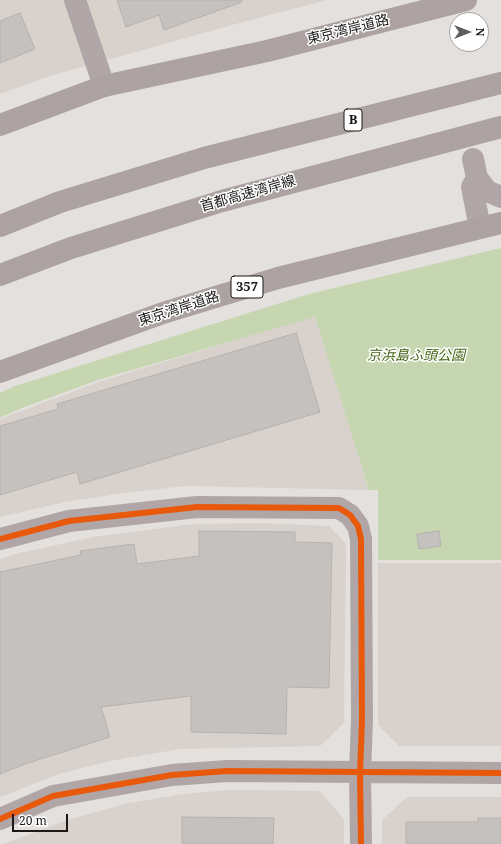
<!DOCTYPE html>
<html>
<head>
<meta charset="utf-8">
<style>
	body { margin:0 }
	#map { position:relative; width:501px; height:844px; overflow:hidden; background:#e3e0de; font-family:"Noto Serif",serif }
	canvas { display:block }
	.north { position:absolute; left:449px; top:12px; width:40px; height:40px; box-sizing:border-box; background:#fff; border:1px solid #a4a3a2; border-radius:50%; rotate:90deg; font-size:11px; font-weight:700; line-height:16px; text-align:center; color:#1b1917 }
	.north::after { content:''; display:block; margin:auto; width:14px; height:18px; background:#615f5d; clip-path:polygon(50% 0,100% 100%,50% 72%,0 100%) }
	.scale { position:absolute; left:12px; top:814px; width:56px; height:18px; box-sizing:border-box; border:2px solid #1b1917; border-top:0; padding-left:5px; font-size:12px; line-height:14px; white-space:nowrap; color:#1b1917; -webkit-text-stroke:3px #fff; paint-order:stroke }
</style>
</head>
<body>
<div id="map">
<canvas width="501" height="844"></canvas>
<div class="north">N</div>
<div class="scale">20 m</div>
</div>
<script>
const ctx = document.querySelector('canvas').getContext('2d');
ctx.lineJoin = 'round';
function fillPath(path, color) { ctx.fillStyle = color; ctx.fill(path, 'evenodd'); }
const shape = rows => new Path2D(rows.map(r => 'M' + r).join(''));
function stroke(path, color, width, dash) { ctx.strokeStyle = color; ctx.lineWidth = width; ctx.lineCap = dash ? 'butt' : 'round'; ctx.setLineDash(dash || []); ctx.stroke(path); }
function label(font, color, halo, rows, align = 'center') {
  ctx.font = font + ' "Noto Serif","Noto Sans JP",serif'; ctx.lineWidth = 3; ctx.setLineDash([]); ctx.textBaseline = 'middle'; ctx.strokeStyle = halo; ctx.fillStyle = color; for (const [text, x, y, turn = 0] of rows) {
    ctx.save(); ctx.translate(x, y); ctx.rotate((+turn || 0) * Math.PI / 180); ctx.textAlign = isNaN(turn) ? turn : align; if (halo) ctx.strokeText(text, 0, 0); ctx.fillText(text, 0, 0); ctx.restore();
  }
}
fillPath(shape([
	[0,0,327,0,243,22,50,76,0,94],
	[315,316,369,490,186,486,124,493,65,502,0,517,0,419,98,382],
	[261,523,329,526,346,544,344,723,320,746,180,749,110,761,59,774,0,797,0,559,15,554,93,537,193,524],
	[378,563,501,563,501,746,399,746,378,725],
	[229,790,320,791,344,819,344,844,4,844,67,820,129,803,183,794],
	[407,797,501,797,501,844,382,844,382,820]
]), '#d9d2cc');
fillPath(shape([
	[501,248,501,560,378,560,378,490,369,490,315,317,98,380,22,408,0,418,0,393,15,386,309,294]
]), '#c6d6b1');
const building = shape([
	[117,0,241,0,242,2,164,30,159,15,126,27,117,0],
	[20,13,35,49,0,63,0,21,20,13],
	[296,333,320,412,80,484,77,472,0,495,0,426,58,409,57,404,296,333],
	[199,531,295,532,295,542,332,543,329,688,287,687,286,734,191,732,191,696,101,707,110,737,25,764,0,774,0,572,81,555,80,551,134,544,137,564,199,556,199,531],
	[439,531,441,546,419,549,417,534,439,531],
	[182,817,274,818,273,844,182,844,182,817],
	[478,818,501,818,501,844,406,844,406,822,478,822,478,818]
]);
fillPath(building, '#c4c1bf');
stroke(building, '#b5b2b0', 1);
stroke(shape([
	[75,0,104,86],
	[473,159,477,178,487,191,501,197],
	[477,178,472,187,480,228],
	[0,539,69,521,197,507,339,508,350,515,358,526,361,539,362,721,360,772,361,844],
	[0,819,53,796,172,775,227,771,501,773]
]), '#b1a6a7', 22);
stroke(shape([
	[0,125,104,86,267,51,466,0],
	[0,226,60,202,204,158,501,83],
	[0,275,71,248,222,201,501,127],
	[0,372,163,313,278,278,501,223]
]), '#ada2a2', 22);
stroke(shape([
	[0,539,69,521,197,507,339,508,350,515,358,526,361,539,362,721,360,772,361,844],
	[0,819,53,796,172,775,227,771,501,773]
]), '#e8590c', 6);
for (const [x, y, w] of [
	[353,120,18],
	[247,287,32]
]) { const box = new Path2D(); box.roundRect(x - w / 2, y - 11, w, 22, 3); ctx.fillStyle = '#fff'; ctx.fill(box); stroke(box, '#1b1917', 1); }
label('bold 13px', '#1b1917', null, [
	["B",353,120],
	["357",247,287]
]);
label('14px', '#1b1917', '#fff', [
	["東京湾岸道路",348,30,-14],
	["首都高速湾岸線",248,194,-16],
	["東京湾岸道路",179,309,-18]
]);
label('italic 14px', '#436313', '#fff', [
	["京浜島ふ頭公園",416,356]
]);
</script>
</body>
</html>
